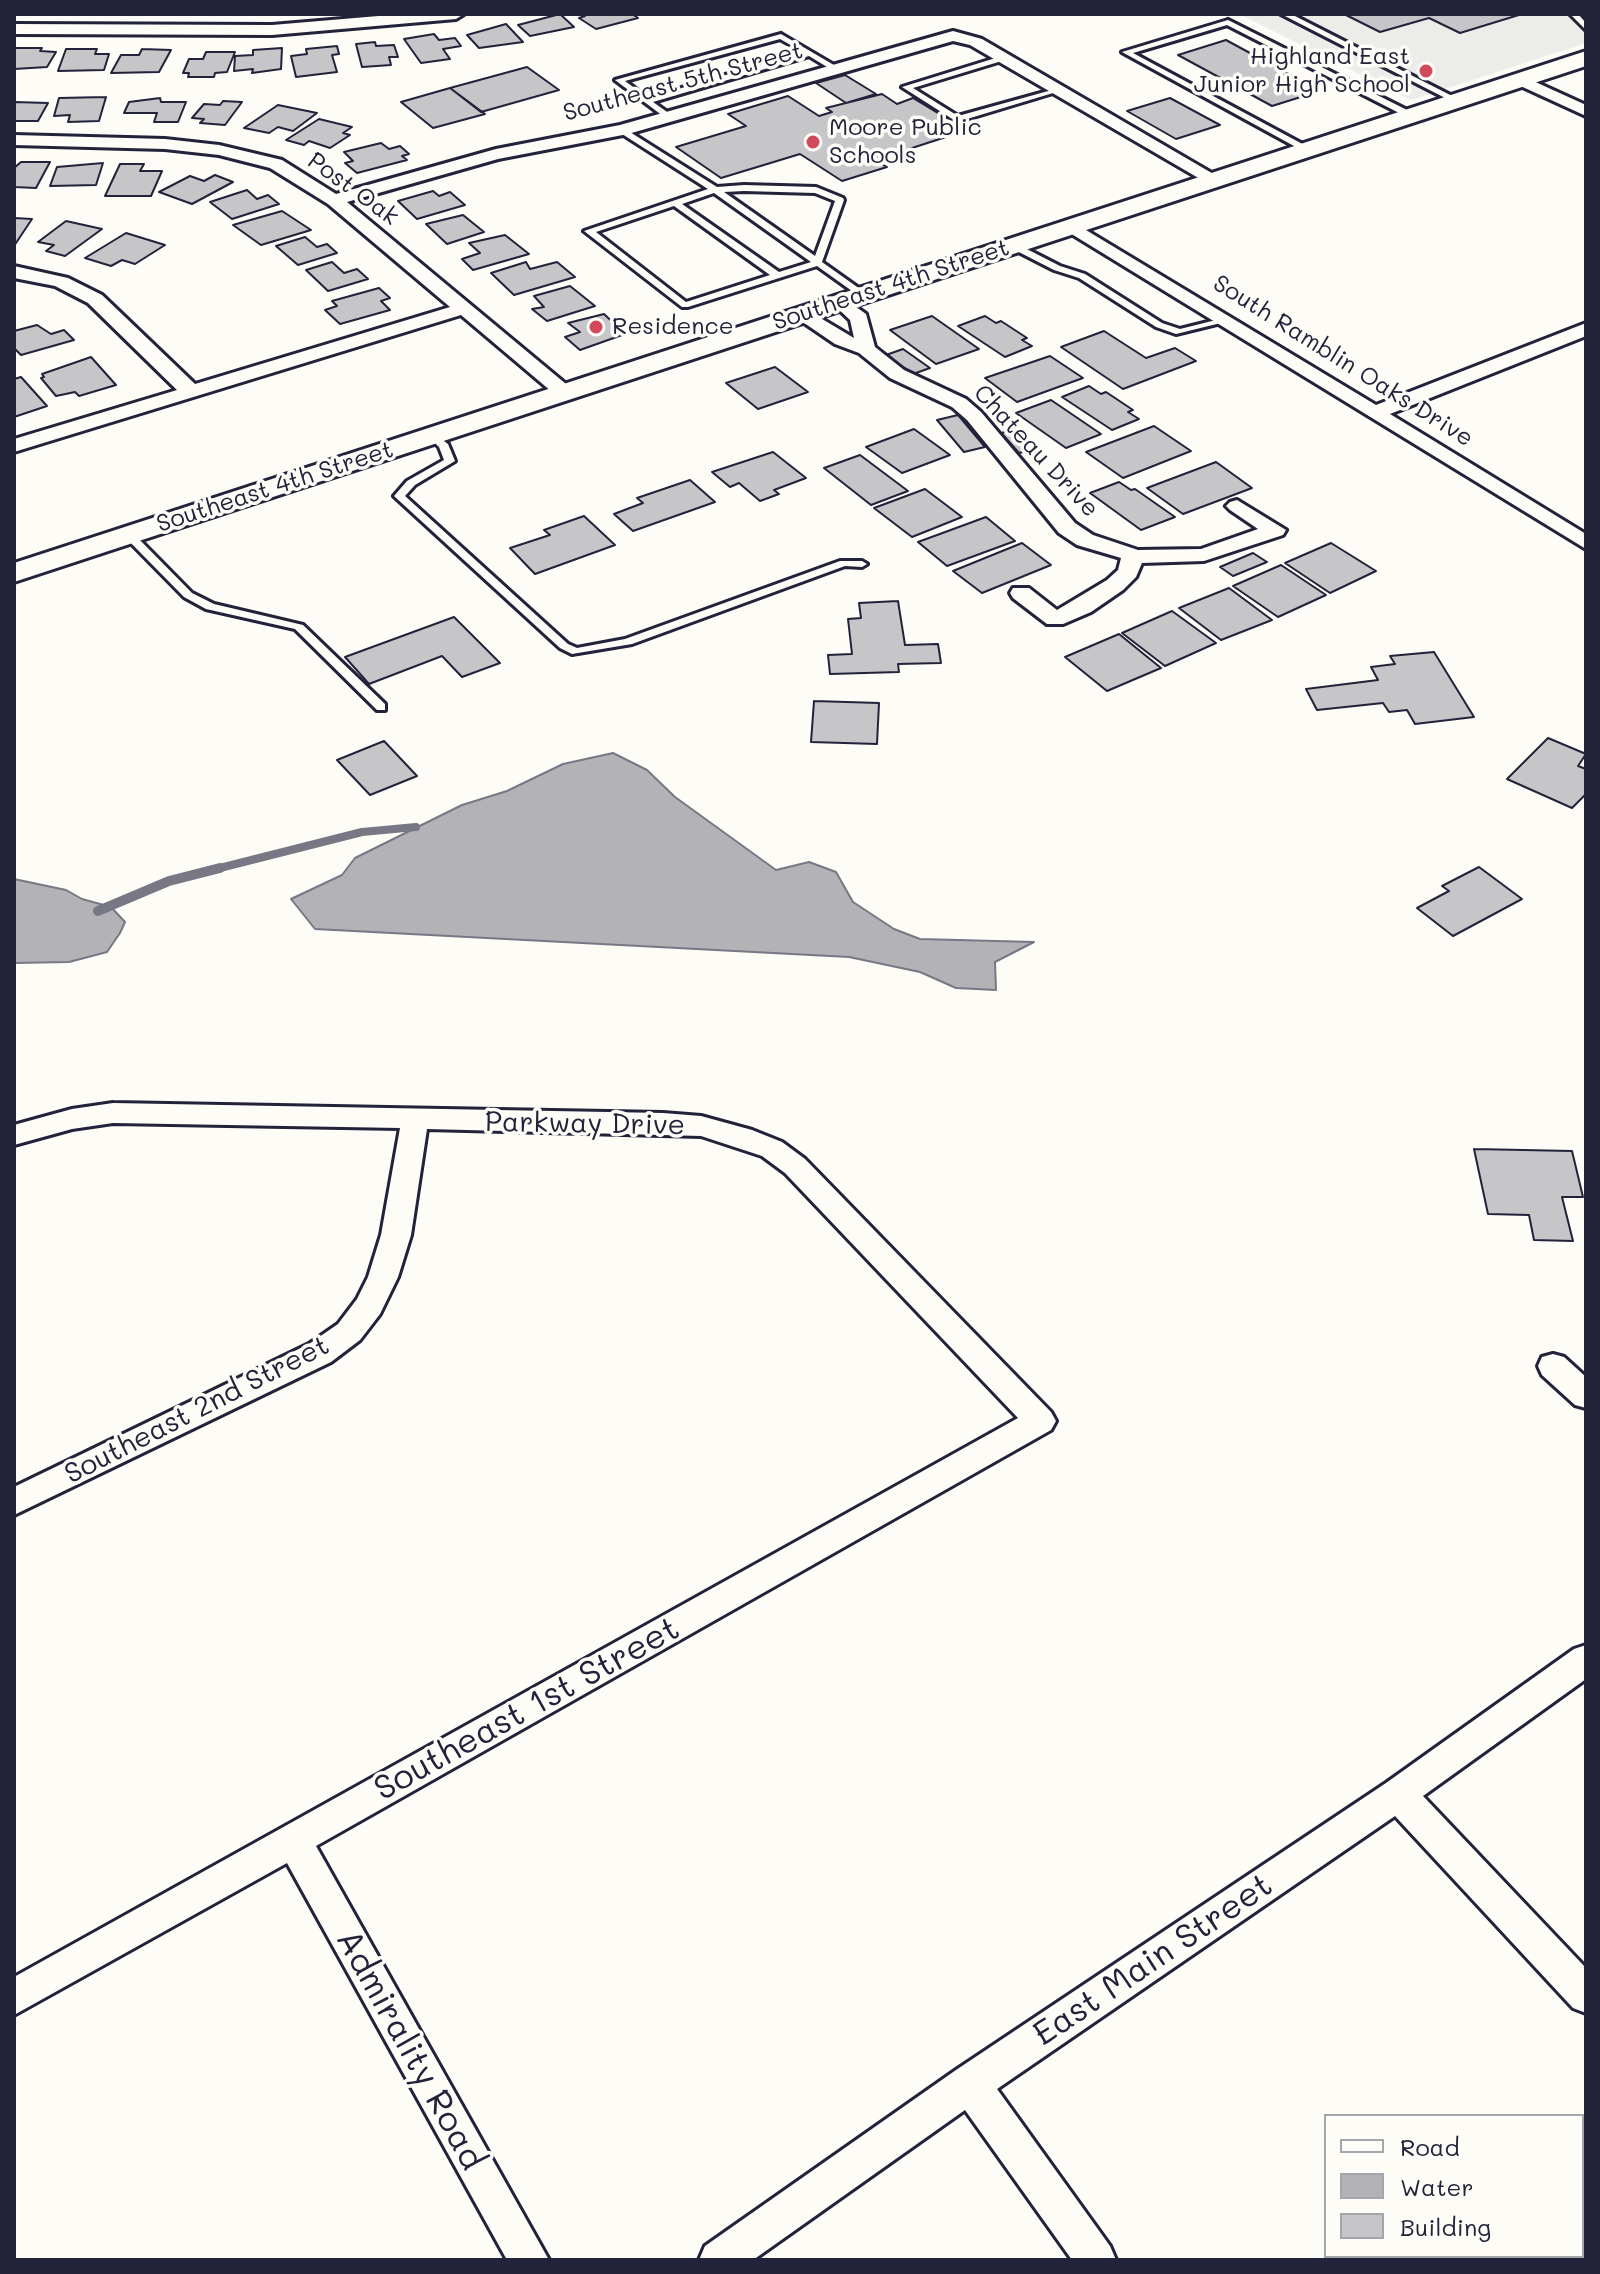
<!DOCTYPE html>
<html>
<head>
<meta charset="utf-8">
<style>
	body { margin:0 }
	#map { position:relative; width:1600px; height:2274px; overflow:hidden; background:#fdfcf7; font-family:Mali,sans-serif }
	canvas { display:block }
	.frame { position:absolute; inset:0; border:16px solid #22223b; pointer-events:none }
	.legend { position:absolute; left:1324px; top:2114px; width:260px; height:144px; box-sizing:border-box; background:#fdfcf7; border:2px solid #a5a5ac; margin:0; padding:10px 14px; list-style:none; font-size:24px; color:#22223b }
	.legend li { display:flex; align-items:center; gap:16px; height:40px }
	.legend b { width:40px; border:2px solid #a5a5ac }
</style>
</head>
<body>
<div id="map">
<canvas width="1600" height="2274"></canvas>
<div class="frame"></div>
<ul class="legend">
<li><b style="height:10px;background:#fdfcf7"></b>Road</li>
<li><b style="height:22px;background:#b2b2b7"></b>Water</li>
<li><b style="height:22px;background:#c6c6c8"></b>Building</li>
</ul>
</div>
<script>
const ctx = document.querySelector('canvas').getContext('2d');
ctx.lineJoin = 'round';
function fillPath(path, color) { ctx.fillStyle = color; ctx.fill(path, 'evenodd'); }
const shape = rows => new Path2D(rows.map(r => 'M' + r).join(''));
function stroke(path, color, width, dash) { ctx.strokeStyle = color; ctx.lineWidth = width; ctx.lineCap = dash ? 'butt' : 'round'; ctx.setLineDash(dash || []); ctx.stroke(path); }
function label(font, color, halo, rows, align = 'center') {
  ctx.font = font + ' Mali,sans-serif'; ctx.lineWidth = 7; ctx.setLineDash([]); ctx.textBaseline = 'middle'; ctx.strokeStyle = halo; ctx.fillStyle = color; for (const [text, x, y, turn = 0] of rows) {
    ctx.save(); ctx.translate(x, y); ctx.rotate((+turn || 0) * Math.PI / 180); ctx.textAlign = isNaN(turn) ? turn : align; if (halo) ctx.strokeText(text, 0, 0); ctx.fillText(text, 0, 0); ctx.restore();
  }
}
fillPath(shape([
	[1239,14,1586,14,1586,43,1411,100]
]), '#ecece9');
const water = shape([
	[613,753,647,770,675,797,776,870,809,862,836,872,853,902,894,929,920,939,1034,942,995,962,996,990,956,988,920,972,849,957,315,929,291,899,342,875,355,858,462,805,507,791,563,764,613,753],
	[14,879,66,890,82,899,111,907,125,922,120,933,107,952,92,956,69,962,14,963,14,879]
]);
fillPath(water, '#b2b2b7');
stroke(water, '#787885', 2);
stroke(shape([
	[212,870,362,832,416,827]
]), '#787885', 8);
stroke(shape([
	[98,911,169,881,220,868]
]), '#787885', 10);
const building = shape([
	[560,14,574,27,530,36,518,25,560,14],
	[582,14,632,14,638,18,596,29,579,18,585,16,582,14],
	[1344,14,1522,14,1460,33,1429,18,1380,32,1344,14],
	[506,24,523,42,479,48,467,35,506,24],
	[434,34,439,40,455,38,461,46,443,49,450,59,421,63,404,39,434,34],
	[1226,40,1320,91,1272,106,1178,55,1226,40],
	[375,42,376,46,394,45,398,57,389,57,391,65,362,67,356,44,375,42],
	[337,46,339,54,332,55,337,72,296,77,291,56,307,54,306,49,337,46],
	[14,48,42,48,40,51,56,52,47,67,14,69,14,48],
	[282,48,281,69,252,73,253,69,234,71,235,56,253,55,253,50,282,48],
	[66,49,97,49,95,54,109,54,104,70,58,71,66,49],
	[142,49,171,50,159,72,111,73,121,55,139,55,142,49],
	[206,52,235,52,227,72,215,73,214,77,188,77,189,73,183,73,189,59,203,59,206,52],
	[527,67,559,90,481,112,450,88,527,67],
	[845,75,876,94,846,103,816,83,845,75],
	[450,88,485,114,433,128,401,102,450,88],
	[882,94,897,104,913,98,946,118,928,124,949,136,875,160,887,167,842,181,800,154,721,178,676,147,746,126,728,114,788,96,819,116,832,112,826,108,882,94],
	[106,97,99,121,68,122,70,115,54,116,59,98,106,97],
	[160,98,161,102,186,102,178,122,154,122,157,113,124,113,129,102,160,98],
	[1170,98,1220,125,1176,139,1127,111,1170,98],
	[223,101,242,102,225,125,200,123,204,119,192,118,204,104,220,105,223,101],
	[14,102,48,103,38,121,14,121,14,102],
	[278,105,317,113,293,131,278,127,269,133,244,128,278,105],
	[319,119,352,127,343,133,350,135,330,148,309,141,304,145,286,140,319,119],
	[381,143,389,149,400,146,409,154,402,156,407,160,357,173,345,163,353,161,344,152,381,143],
	[21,162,50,162,36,188,14,187,14,168,21,162],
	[103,163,96,185,50,186,57,167,103,163],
	[120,164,144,164,140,171,162,171,151,196,105,196,120,164],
	[215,175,233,182,192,204,159,192,190,176,204,181,215,175],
	[247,190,257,199,268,195,279,204,232,219,210,202,247,190],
	[433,191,439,196,450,192,465,205,417,219,398,201,433,191],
	[282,211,311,230,261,245,233,225,282,211],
	[463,215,484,232,447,244,426,224,463,215],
	[14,218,32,219,14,246,14,218],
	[66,221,102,229,65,256,46,251,54,245,38,242,66,221],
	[126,233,165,245,135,264,122,260,111,266,85,258,126,233],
	[505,235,529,254,473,270,462,259,480,253,469,243,505,235],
	[305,237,317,247,327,244,337,253,298,265,276,246,305,237],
	[332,262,344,273,357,269,368,279,328,291,306,270,332,262],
	[526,262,530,269,557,262,575,277,514,295,491,273,526,262],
	[570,286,595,306,547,321,532,309,544,307,534,296,570,286],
	[379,288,390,298,381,301,390,310,340,324,325,310,337,306,332,301,379,288],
	[604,314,625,334,580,350,565,337,580,332,568,323,604,314],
	[932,316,979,349,936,364,890,330,932,316],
	[985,316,996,323,1001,321,1027,338,1022,340,1032,346,1005,357,958,326,985,316],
	[37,325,51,334,64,330,74,340,21,355,14,348,14,331,37,325],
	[1104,331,1146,358,1175,348,1196,361,1123,389,1061,347,1104,331],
	[903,349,930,368,913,374,886,355,903,349],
	[1050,356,1083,378,1017,402,985,378,1050,356],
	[91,357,116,385,79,396,75,392,56,396,41,378,44,377,42,374,91,357],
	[775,367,808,392,758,409,726,383,775,367],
	[21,377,47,406,14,417,14,379,21,377],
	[1089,386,1101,394,1106,392,1133,410,1128,412,1139,419,1112,430,1062,397,1089,386],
	[1051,400,1101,434,1066,448,1016,413,1051,400],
	[958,415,985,447,964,452,937,420,958,415],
	[1154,426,1191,451,1123,478,1086,452,1154,426],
	[914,429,950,455,902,473,866,447,914,429],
	[1018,429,1035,449,1019,453,1001,433,1018,429],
	[773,452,806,478,774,490,779,494,760,501,739,483,730,487,712,472,773,452],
	[860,455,908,491,871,505,824,468,860,455],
	[1216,462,1252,488,1183,514,1147,488,1216,462],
	[690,480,715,502,633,531,614,514,643,503,637,498,690,480],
	[1119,482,1131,490,1135,489,1175,517,1141,530,1090,493,1119,482],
	[925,489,962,517,912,537,874,508,925,489],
	[584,516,615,545,535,574,510,548,550,535,544,530,584,516],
	[986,517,1015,541,947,566,918,542,986,517],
	[1022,543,1051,565,982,593,953,571,1022,543],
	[1331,543,1376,571,1330,593,1285,563,1331,543],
	[1253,553,1267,562,1233,576,1220,567,1253,553],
	[1281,565,1326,595,1278,617,1233,586,1281,565],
	[1229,588,1272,620,1221,640,1179,608,1229,588],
	[898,601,905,645,938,644,941,663,898,664,899,672,830,674,828,655,852,654,848,619,861,618,859,603,898,601],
	[1172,611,1216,643,1165,666,1122,633,1172,611],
	[454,617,500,663,462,677,442,656,369,684,345,657,454,617],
	[1119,634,1161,668,1107,691,1065,657,1119,634],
	[1434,652,1474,717,1415,724,1407,710,1389,712,1383,703,1317,710,1306,689,1378,680,1371,667,1395,664,1390,656,1434,652],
	[814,701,879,703,877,744,811,742,814,701],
	[1548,738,1586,754,1578,766,1586,769,1586,794,1572,808,1507,779,1548,738],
	[384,741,417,776,370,795,337,760,384,741],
	[1479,867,1522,899,1453,936,1417,908,1449,891,1442,886,1479,867],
	[1474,1149,1572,1151,1583,1197,1562,1197,1573,1241,1534,1240,1529,1215,1488,1214,1474,1149]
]);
fillPath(building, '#c6c6c8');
stroke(building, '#22223b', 2);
const lane = shape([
	[1281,14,1291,14,1460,100,1453,102,1281,14],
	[1570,14,1578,14,1586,23,1586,30,1570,14],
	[1228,20,1413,113,1414,115,1407,117,1227,25,1133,53,1308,147,1308,151,1305,152,1122,52,1228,20],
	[781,34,839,68,832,70,809,56,653,102,670,114,670,118,667,119,615,80,781,34],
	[780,39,803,52,648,98,625,81,780,39],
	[1002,56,1006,58,1005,60,913,88,958,116,1059,88,1063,90,957,122,902,87,1002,56],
	[622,127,717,187,744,185,816,187,843,198,844,200,822,262,867,294,859,296,817,266,688,307,682,307,584,231,708,189,619,132,619,128,622,127],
	[744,191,815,193,835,201,815,256,724,192,744,191],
	[714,193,811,262,779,272,682,204,714,193],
	[674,206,770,275,686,302,596,232,674,206],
	[1009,243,1015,243,1060,266,1085,274,1162,323,1180,329,1228,317,1233,320,1176,334,1156,327,1079,278,1054,270,1009,247,1009,243],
	[433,433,448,444,455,461,415,485,405,496,568,644,577,648,625,639,840,561,862,561,867,564,862,567,845,566,632,644,572,654,560,648,394,496,407,481,444,460,439,447,428,436,433,433],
	[129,532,133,533,192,593,214,604,303,625,385,704,385,710,377,710,295,629,206,609,184,597,125,537,124,535,129,532]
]);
const street = shape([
	[402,14,464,14,456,19,272,35,14,34,14,24,272,25,402,14],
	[953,31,982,39,1222,179,1213,184,1207,183,970,45,953,41,628,134,498,159,347,202,572,389,575,393,572,397,558,397,461,315,14,452,14,439,177,390,88,303,55,286,14,278,14,266,68,278,102,295,195,384,450,307,328,204,270,168,219,155,165,149,14,145,14,135,165,139,219,145,282,160,336,194,496,149,620,125,953,31],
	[1520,75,1586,105,1586,116,1514,83,1512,80,1520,75],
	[1071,221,1376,405,1586,323,1586,336,1390,414,1586,534,1586,549,1065,230,1062,226,1071,221],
	[839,295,866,314,875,347,904,370,966,399,981,412,1075,523,1093,535,1138,550,1201,549,1258,529,1230,510,1226,506,1230,502,1237,500,1286,530,1283,535,1204,561,1142,563,1136,577,1123,590,1091,612,1063,624,1047,624,1013,598,1010,593,1013,588,1029,588,1057,610,1107,580,1118,570,1121,558,1077,545,1059,533,967,420,952,407,890,378,859,353,835,344,791,314,793,310,807,310,854,338,850,320,830,301,839,295],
	[113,1103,663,1113,701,1116,752,1130,782,1142,805,1159,1051,1412,1056,1421,1051,1430,316,1846,549,2260,507,2260,287,1863,14,2015,14,1977,1018,1418,785,1173,762,1156,701,1136,427,1129,411,1235,398,1277,380,1314,360,1340,331,1362,14,1515,14,1487,309,1344,338,1324,357,1299,368,1277,381,1235,400,1128,113,1123,72,1129,14,1145,14,1125,72,1109,113,1103],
	[1553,1354,1564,1357,1586,1377,1586,1408,1575,1405,1542,1375,1538,1366,1542,1357,1553,1354],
	[1586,1645,1586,1679,1423,1796,1586,1968,1586,2013,1573,2008,1395,1816,997,2089,1110,2246,1116,2260,1072,2260,965,2110,753,2260,699,2260,705,2246,956,2070,1386,1783,1574,1649,1586,1645]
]);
const secondary = shape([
	[1586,51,1586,66,14,582,14,563,1586,51]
]);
stroke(lane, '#22223b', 6);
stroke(street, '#22223b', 6);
stroke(secondary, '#22223b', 6);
fillPath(lane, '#fdfcf7');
fillPath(street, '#fdfcf7');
fillPath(secondary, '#fdfcf7');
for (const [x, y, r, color] of [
	[1426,71,8,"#d1495b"],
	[813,142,8,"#d1495b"],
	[596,327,8,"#d1495b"]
]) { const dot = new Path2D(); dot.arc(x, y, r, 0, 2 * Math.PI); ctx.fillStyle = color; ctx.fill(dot); stroke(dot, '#fdfcf7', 3); }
label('24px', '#22223b', '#fdfcf7', [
	["Highland East",1410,57,"right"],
	["Junior High School",1410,85,"right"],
	["Moore Public",829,128],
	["Schools",829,156],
	["Residence",612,327]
], 'left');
label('24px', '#22223b', '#fdfcf7', [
	["Southeast 5th Street",683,82,-15],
	["Post Oak",353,189,36],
	["Southeast 4th Street",891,285,-18],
	["South Ramblin Oaks Drive",1343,361,32],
	["Chateau Drive",1036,451,47],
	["Southeast 4th Street",275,487,-18]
]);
label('28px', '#22223b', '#fdfcf7', [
	["Parkway Drive",585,1124,1],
	["Southeast 2nd Street",197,1410,-27]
]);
label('34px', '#22223b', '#fdfcf7', [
	["Southeast 1st Street",527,1709,-29],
	["East Main Street",1153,1960,-34],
	["Admirality Road",410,2050,61]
]);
</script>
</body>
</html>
